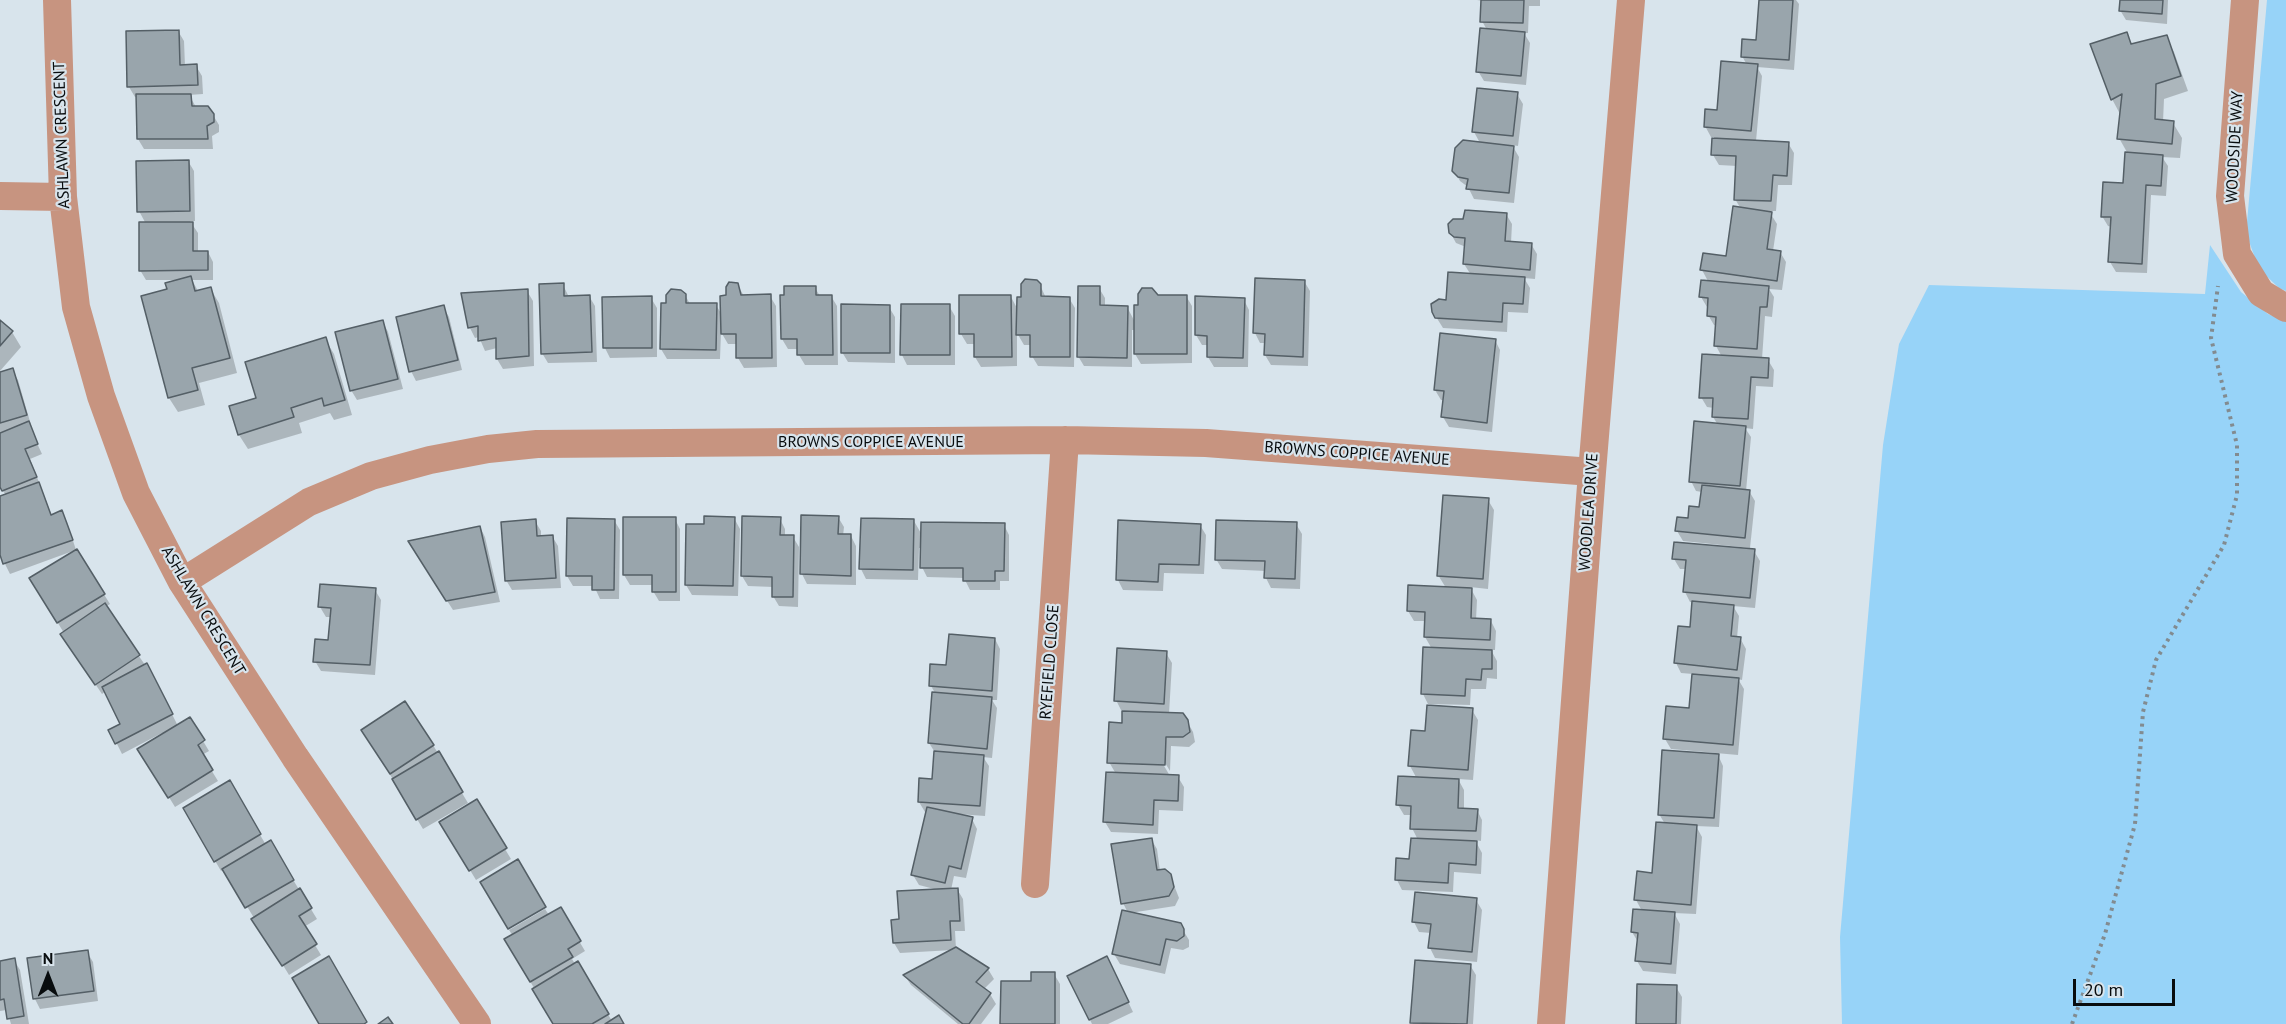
<!DOCTYPE html>
<html>
<head>
<meta charset="utf-8">
<style>
	body { margin:0 }
	#map { position:relative; width:2286px; height:1024px; overflow:hidden; background:#d8e4ec; font-family:"PT Sans",sans-serif }
	canvas { display:block }
	.north { position:absolute; left:18px; top:946px; width:60px; height:60px; -webkit-text-stroke:4px #d8e4ec; paint-order:stroke; rotate:0deg; font-size:16px; font-weight:700; line-height:24px; text-align:center; color:#080c0e }
	.north::after { content:''; display:block; margin:auto; width:21px; height:27px; background:#080c0e; clip-path:polygon(50% 0,100% 100%,50% 72%,0 100%) }
	.scale { position:absolute; left:2073px; top:979px; width:102px; height:27px; box-sizing:border-box; border:3px solid #080c0e; border-top:0; padding-left:8px; font-size:18px; line-height:21px; white-space:nowrap; color:#080c0e; -webkit-text-stroke:4px #d8e4ec; paint-order:stroke }
</style>
</head>
<body>
<div id="map">
<canvas width="2286" height="1024"></canvas>
<div class="north">N</div>
<div class="scale">20 m</div>
</div>
<script>
const ctx = document.querySelector('canvas').getContext('2d');
ctx.lineJoin = 'round';
function fillPath(path, color) { ctx.fillStyle = color; ctx.fill(path, 'evenodd'); }
const shape = rows => new Path2D(rows.map(r => 'M' + r).join(''));
function stroke(path, color, width, dash) { ctx.strokeStyle = color; ctx.lineWidth = width; ctx.lineCap = dash ? 'butt' : 'round'; ctx.setLineDash(dash || []); ctx.stroke(path); }
function label(font, color, halo, rows, align = 'center') {
  ctx.font = font + ' "PT Sans",sans-serif'; ctx.lineWidth = 4.5; ctx.setLineDash([]); ctx.textBaseline = 'middle'; ctx.strokeStyle = halo; ctx.fillStyle = color; for (const [text, x, y, turn = 0] of rows) {
    ctx.save(); ctx.translate(x, y); ctx.rotate((+turn || 0) * Math.PI / 180); ctx.textAlign = isNaN(turn) ? turn : align; if (halo) ctx.strokeText(text, 0, 0); ctx.fillText(text, 0, 0); ctx.restore();
  }
}
fillPath(shape([
	[2267,0,2286,0,2286,291,2279,288,2259,269,2246,233],
	[2210,245,2241,292,2268,314,2286,321,2286,1024,1842,1024,1840,937,1883,445,1899,344,1929,285,2205,294]
]), '#97d3f8');
fillPath(shape([
	[1477,0,1540,0,1540,6,1529,6,1528,33,1524,33,1530,43,1526,85,1484,81,1478,71,1487,30,1482,21,1483,1],
	[1760,0,1796,0,1799,4,1794,70,1757,67,1762,76,1756,141,1788,143,1794,153,1792,185,1778,185,1776,211,1769,211,1777,224,1773,251,1780,252,1786,262,1782,290,1769,289,1774,297,1772,317,1765,316,1762,359,1768,360,1774,370,1773,387,1756,386,1753,429,1745,428,1751,437,1746,491,1749,491,1755,501,1750,548,1683,541,1677,531,1701,508,1702,492,1696,491,1691,481,1718,425,1713,417,1714,408,1707,407,1701,397,1722,357,1716,346,1717,326,1714,325,1708,315,1709,307,1707,307,1701,297,1709,283,1702,270,1727,258,1741,209,1735,199,1737,166,1719,165,1713,155,1714,137,1711,137,1705,126,1718,111,1747,65,1742,56,1757,42],
	[2121,0,2168,0,2167,24,2126,20,2120,10],
	[178,31,184,41,185,66,196,66,202,76,203,94,189,95,196,107,213,115,219,125,219,132,212,136,213,149,144,149,138,139,137,97,135,97,129,87],
	[2126,34,2133,45,2166,37,2174,52,2188,91,2164,99,2163,122,2173,123,2182,138,2180,158,2162,157,2168,166,2166,196,2151,195,2147,273,2116,272,2110,262,2112,227,2108,226,2102,216,2124,185,2128,154,2119,138,2120,114,2112,99],
	[1517,94,1523,104,1518,146,1512,145,1519,157,1514,203,1474,199,1468,187,1460,181,1454,170,1480,143,1474,132],
	[188,161,194,171,195,221,190,221,198,233,198,253,208,252,213,262,213,280,192,280,198,291,210,288,219,303,237,373,199,383,205,405,178,412,169,398,169,291,179,280,146,280,140,270,146,224,139,211],
	[1506,214,1512,224,1511,243,1531,244,1537,254,1535,279,1524,278,1530,288,1528,313,1508,312,1507,332,1443,328,1433,312,1447,301,1471,275,1464,264,1466,247,1456,243,1450,232,1464,220],
	[1304,281,1310,291,1308,366,1271,365,1265,355,1266,343,1260,343,1255,333],
	[737,284,744,296,770,296,776,306,777,367,744,368,738,358,737,344,728,344,721,332,720,359,667,359,661,349,668,304,685,295,690,304,716,305,722,315,727,297],
	[563,285,569,297,589,296,595,306,597,362,548,363,542,353],
	[1040,285,1046,298,1069,298,1075,308,1074,367,1038,366,1032,356,1032,345,1024,345,1017,333,1017,366,981,367,975,357,975,344,967,344,961,334,961,297,1011,297,1018,310,1022,298],
	[815,288,820,296,831,296,837,306,838,365,805,365,799,355,799,349,788,349,782,339],
	[1099,288,1105,298,1105,307,1127,307,1135,322,1157,297,1186,296,1192,306,1192,363,1141,364,1135,354,1135,330,1132,330,1132,367,1084,366,1078,356],
	[527,291,533,301,534,366,503,369,497,359,497,348,485,351,479,337,475,338,470,328],
	[651,298,657,308,657,357,610,358,605,348],
	[1244,300,1249,310,1248,367,1214,367,1208,357,1209,345,1202,345,1196,335],
	[902,306,949,306,955,316,955,365,907,365,902,355],
	[443,307,449,317,462,370,416,381,411,371],
	[889,307,895,317,895,363,848,362,842,352],
	[0,322,12,332,21,347,0,371],
	[383,322,388,332,403,389,357,400,351,390],
	[325,339,334,354,352,415,334,420,330,413,299,423,302,433,248,449,239,435,258,399],
	[1495,340,1500,350,1492,432,1449,427,1443,417,1445,400,1441,400,1435,390],
	[12,370,18,380,31,425,29,426,42,454,30,459,52,516,62,512,67,522,76,550,110,604,105,607,152,675,178,726,190,719,209,751,202,755,218,781,175,807,140,750,163,735,162,733,122,754,110,730,122,724,106,691,102,694,68,644,64,633,31,579,73,551,10,574,5,564,0,551,0,497,6,495,0,487,0,373],
	[1488,500,1494,510,1488,589,1470,587,1477,600,1476,620,1491,621,1496,631,1495,650,1491,650,1497,661,1497,679,1487,678,1486,689,1471,689,1470,705,1428,704,1423,694,1432,649,1425,637,1426,621,1414,621,1408,611,1446,588,1438,575],
	[803,516,838,517,844,527,843,536,851,536,856,546,856,585,807,584,802,574],
	[734,518,740,529,738,596,692,595,686,585,705,526],
	[675,519,680,529,680,601,659,601,653,591,653,585,630,585,624,575],
	[780,519,785,529,785,536,793,537,799,547,798,607,779,606,773,596,773,587,748,586,742,576],
	[614,520,620,530,619,599,600,599,594,586,573,586,567,576],
	[535,521,541,531,541,537,552,536,558,546,561,588,512,590,506,580],
	[914,521,922,535,1004,525,1009,535,1009,581,1000,581,1000,590,970,590,964,578,927,577,922,567,922,548,919,548,918,580,866,579,861,569],
	[1296,524,1302,534,1300,589,1271,588,1266,578,1266,571,1222,569,1216,559],
	[1200,525,1206,535,1204,574,1164,573,1163,591,1123,590,1118,580],
	[480,527,485,537,500,602,453,610,415,551],
	[1754,551,1760,561,1755,608,1733,606,1739,616,1737,638,1740,638,1746,649,1742,680,1738,679,1744,689,1738,755,1671,749,1665,739,1690,710,1693,674,1681,673,1676,663,1691,629,1694,602,1690,602,1685,592,1687,569,1680,569,1674,559],
	[375,590,381,600,375,675,321,671,315,661,330,642,332,617,326,617,320,607],
	[995,639,1000,649,997,700,992,700,997,708,992,758,983,757,989,766,985,816,958,814,972,819,977,829,966,878,954,876,951,890,957,889,963,899,965,931,955,931,956,949,988,969,994,979,984,989,990,994,996,1004,981,1024,958,1024,911,985,905,976,953,950,900,953,894,943,900,921,938,890,919,885,913,875,927,812,925,812,919,802,934,780,936,754,929,743,935,693,931,686,948,667],
	[1166,653,1172,663,1169,714,1187,721,1193,732,1195,742,1189,747,1171,746,1170,771,1162,758,1160,759,1170,776,1178,777,1184,787,1183,811,1159,810,1158,834,1111,832,1105,822,1107,773,1116,774,1109,762,1123,725,1124,711,1121,710,1116,700],
	[1472,710,1478,720,1473,780,1458,779,1464,790,1464,810,1477,810,1482,820,1481,841,1475,840,1482,853,1481,874,1454,872,1453,892,1402,890,1397,880,1411,861,1418,840,1412,828,1412,815,1404,815,1398,805,1417,779,1410,766,1427,733],
	[369,740,433,745,468,803,423,829],
	[1718,755,1723,766,1719,827,1696,826,1702,837,1696,914,1674,913,1680,924,1676,974,1643,971,1637,961,1638,942,1632,932,1642,911,1636,900,1653,874,1665,824,1659,814],
	[229,782,266,845,270,842,317,919,304,927,321,955,289,975,224,869,221,871,185,809],
	[476,801,511,859,476,880,441,822],
	[1151,839,1157,849,1160,871,1170,875,1179,898,1175,906,1130,913,1183,930,1189,940,1189,947,1183,950,1171,948,1165,974,1120,964,1114,954,1128,913,1123,903],
	[1476,900,1482,910,1477,962,1435,958,1430,948,1431,933,1419,932,1414,922],
	[545,909,549,915,560,909,585,951,572,959,575,964,577,963,612,1021,622,1024,555,1024,506,940,513,936,509,930],
	[87,952,93,962,98,1001,40,1009,35,999,29,960],
	[14,960,20,970,29,1024,11,1024,7,1010,0,1011,0,963],
	[1470,965,1476,975,1473,1024,1413,1024,1412,1022],
	[1112,968,1133,1012,1108,1024,1092,1024,1069,976],
	[1054,974,1060,984,1060,1024,1002,1024,1032,983],
	[1676,987,1682,997,1681,1024,1637,1024]
]), '#0003');
const building = shape([
	[1481,0,1524,0,1523,23,1480,22,1481,0],
	[1759,0,1793,0,1789,60,1741,57,1742,39,1756,40,1759,0],
	[2120,0,2163,0,2162,14,2119,11,2120,0],
	[1480,28,1525,32,1521,76,1476,72,1480,28],
	[179,30,180,65,197,64,198,85,127,87,126,31,179,30],
	[2127,32,2131,44,2167,35,2181,76,2156,84,2155,119,2174,121,2172,144,2117,139,2122,94,2111,100,2090,44,2127,32],
	[1721,61,1758,64,1751,131,1704,127,1705,109,1717,110,1721,61],
	[1477,88,1518,92,1513,136,1472,132,1477,88],
	[136,94,191,94,192,106,208,106,214,114,214,122,207,126,208,139,137,139,136,94],
	[1712,138,1789,142,1787,176,1773,175,1771,201,1734,200,1736,156,1711,155,1712,138],
	[1463,140,1514,146,1509,193,1466,189,1468,179,1458,177,1452,171,1455,148,1463,140],
	[2125,152,2163,155,2161,186,2146,185,2142,264,2108,262,2111,217,2101,217,2103,182,2123,183,2125,152],
	[189,160,190,211,137,212,136,161,189,160],
	[1733,206,1772,212,1767,249,1781,251,1777,281,1700,270,1703,253,1726,256,1733,206],
	[1465,210,1507,213,1505,241,1532,243,1530,270,1463,264,1465,238,1454,237,1449,233,1448,224,1453,219,1463,219,1465,210],
	[139,222,193,222,193,251,208,251,208,270,139,271,139,222],
	[1448,272,1525,277,1523,304,1503,303,1502,322,1435,318,1432,312,1431,304,1439,299,1446,300,1448,272],
	[191,276,195,291,211,287,230,358,192,368,198,390,168,398,141,296,167,289,165,283,191,276],
	[1255,278,1305,280,1303,357,1264,355,1265,334,1253,333,1255,278],
	[1025,279,1037,280,1041,284,1041,296,1070,297,1070,357,1030,357,1030,335,1016,335,1017,297,1021,297,1021,284,1025,279],
	[1701,280,1769,286,1767,307,1760,307,1757,349,1714,346,1716,317,1707,316,1708,298,1699,297,1701,280],
	[729,282,738,283,741,295,771,294,772,358,736,358,736,334,721,334,720,296,726,295,726,287,729,282],
	[564,283,564,296,590,295,592,352,541,354,539,284,564,283],
	[784,286,816,286,816,295,832,295,833,355,797,355,797,339,781,339,780,295,784,295,784,286],
	[1078,286,1100,286,1100,305,1128,306,1127,358,1077,357,1078,286],
	[1142,288,1152,288,1158,295,1187,295,1187,354,1134,354,1134,305,1138,305,1138,294,1142,288],
	[528,289,529,356,496,359,496,338,478,341,478,326,468,328,461,293,528,289],
	[671,289,681,290,686,294,686,303,717,303,716,350,660,349,661,303,666,303,666,295,671,289],
	[959,295,1011,295,1012,357,974,357,974,334,959,334,959,295],
	[652,296,652,348,603,348,602,297,652,296],
	[1195,296,1245,298,1243,358,1207,357,1207,336,1195,335,1195,296],
	[841,304,890,305,890,353,841,353,841,304],
	[901,304,950,304,950,355,900,355,901,304],
	[444,305,458,360,409,372,396,317,444,305],
	[0,320,13,331,0,346,0,320],
	[383,320,398,379,350,391,335,332,383,320],
	[1440,333,1496,339,1487,423,1441,417,1444,391,1434,390,1440,333],
	[326,337,345,400,324,406,322,398,291,408,294,417,238,435,229,406,256,398,245,362,326,337],
	[1702,354,1769,358,1768,378,1751,377,1748,419,1712,417,1713,398,1699,398,1702,354],
	[13,368,27,415,0,423,0,372,13,368],
	[29,421,38,444,25,449,37,477,2,491,0,487,0,433,29,421],
	[1694,421,1746,426,1740,486,1689,482,1694,421],
	[39,482,51,515,62,510,73,540,3,564,0,555,0,496,39,482],
	[1702,485,1750,490,1745,538,1675,531,1677,517,1688,518,1689,506,1699,507,1702,485],
	[1443,495,1489,498,1483,579,1437,576,1443,495],
	[801,515,839,516,838,534,851,534,851,576,800,574,801,515],
	[704,516,735,517,733,586,685,585,686,524,704,524,704,516],
	[742,516,781,517,780,535,794,535,793,597,772,597,772,577,741,576,742,516],
	[623,517,676,517,676,592,652,592,652,575,623,575,623,517],
	[567,518,615,519,614,590,592,590,592,576,566,576,567,518],
	[861,518,914,519,913,570,859,569,861,518],
	[536,519,537,536,553,535,556,578,505,581,501,522,536,519],
	[1118,520,1201,524,1199,565,1159,564,1158,582,1116,580,1118,520],
	[1216,520,1297,522,1295,579,1264,578,1265,561,1215,560,1216,520],
	[921,522,1005,523,1004,571,995,571,995,581,963,581,963,568,920,568,921,522],
	[480,526,495,592,446,601,408,541,480,526],
	[1674,542,1755,549,1750,598,1683,592,1686,560,1672,559,1674,542],
	[77,549,105,594,57,623,29,578,77,549],
	[320,584,376,588,370,665,313,662,315,639,328,640,331,608,318,607,320,584],
	[1408,585,1472,588,1471,618,1491,619,1490,640,1424,637,1425,612,1407,611,1408,585],
	[1692,601,1734,605,1731,636,1741,637,1737,670,1674,663,1678,626,1690,627,1692,601],
	[105,603,140,655,95,685,60,634,105,603],
	[949,634,995,638,992,691,929,686,930,664,946,665,949,634],
	[1423,647,1492,650,1492,669,1482,669,1481,680,1466,679,1465,696,1421,694,1423,647],
	[1117,648,1167,651,1164,704,1114,701,1117,648],
	[147,663,173,714,115,744,108,730,120,724,102,687,147,663],
	[1692,674,1739,678,1733,745,1663,739,1666,706,1689,708,1692,674],
	[932,692,992,697,987,749,928,743,932,692],
	[405,701,434,745,390,774,361,730,405,701],
	[1427,705,1473,708,1468,770,1408,766,1411,730,1425,731,1427,705],
	[1122,711,1183,713,1188,720,1190,732,1183,737,1166,737,1165,765,1107,763,1109,722,1122,723,1122,711],
	[190,717,205,740,198,745,213,770,168,798,137,749,190,717],
	[1662,750,1719,754,1714,818,1658,815,1662,750],
	[439,751,463,792,416,820,392,779,439,751],
	[934,751,984,755,980,806,918,802,919,778,932,779,934,751],
	[1106,772,1179,775,1178,801,1154,800,1153,825,1103,822,1106,772],
	[1398,776,1459,779,1458,808,1478,809,1476,831,1410,829,1411,806,1396,805,1398,776],
	[230,780,261,834,214,862,183,808,230,780],
	[477,799,507,848,469,871,439,822,477,799],
	[927,807,973,817,961,869,949,866,945,883,911,875,927,807],
	[1656,822,1697,825,1691,905,1634,900,1637,871,1652,873,1656,822],
	[1152,838,1157,870,1165,869,1171,874,1174,887,1169,896,1121,904,1111,844,1152,838],
	[1411,838,1477,841,1476,865,1449,863,1448,883,1395,880,1396,858,1409,859,1411,838],
	[271,840,294,880,245,908,222,869,271,840],
	[518,859,546,907,508,929,480,882,518,859],
	[300,888,312,908,299,916,317,944,282,966,251,919,300,888],
	[958,888,960,921,950,921,951,940,893,943,891,920,899,919,897,891,958,888],
	[1415,892,1477,898,1472,952,1428,948,1431,924,1412,922,1415,892],
	[561,907,581,941,568,949,573,957,530,982,504,939,561,907],
	[1633,909,1675,912,1671,964,1635,961,1638,933,1631,932,1633,909],
	[1122,910,1181,923,1184,929,1184,936,1177,941,1166,939,1160,965,1112,954,1122,910],
	[956,947,989,968,976,982,991,993,969,1024,963,1024,903,975,956,947],
	[88,950,94,991,33,999,27,958,88,950],
	[329,956,367,1022,364,1024,319,1024,292,978,329,956],
	[1107,956,1129,1002,1089,1020,1067,976,1107,956],
	[15,958,24,1016,7,1019,4,999,0,1000,0,961,15,958],
	[1415,960,1471,964,1467,1024,1410,1023,1415,960],
	[578,961,609,1014,592,1024,553,1024,532,989,578,961],
	[1031,972,1055,972,1055,1024,1000,1024,1001,981,1031,981,1031,972],
	[1637,984,1677,985,1676,1024,1636,1024,1637,984],
	[619,1015,624,1024,605,1024,619,1015],
	[388,1017,393,1024,378,1024,388,1017]
]);
fillPath(building, '#99a5ac');
stroke(building, '#545f66', 1.5);
stroke(shape([
	[2072,1024,2105,934,2135,824,2143,712,2156,660,2224,545,2237,495,2237,445,2211,338,2218,286]
]), '#828b90', 4, [3, 4.5]);
stroke(shape([
	[57,0,63,197,76,307,101,396,136,493,182,582,295,757,477,1024],
	[2245,0,2230,196,2237,254,2261,293,2286,308],
	[0,196,63,197],
	[182,582,309,502,371,476,430,460,488,449,537,444,1065,440,1206,443,1592,472],
	[1035,884,1065,440],
	[1551,1024,1592,472,1631,0]
]), '#c79480', 28);
label('16px', '#080c0e', '#d8e4ec', [
	["ASHLAWN CRESCENT",62,135,-92],
	["WOODSIDE WAY",2235,147,-87],
	["BROWNS COPPICE AVENUE",871,442],
	["BROWNS COPPICE AVENUE",1357,454,4],
	["WOODLEA DRIVE",1589,512,-86],
	["ASHLAWN CRESCENT",203,611,59],
	["RYEFIELD CLOSE",1050,662,-86]
]);
</script>
</body>
</html>
